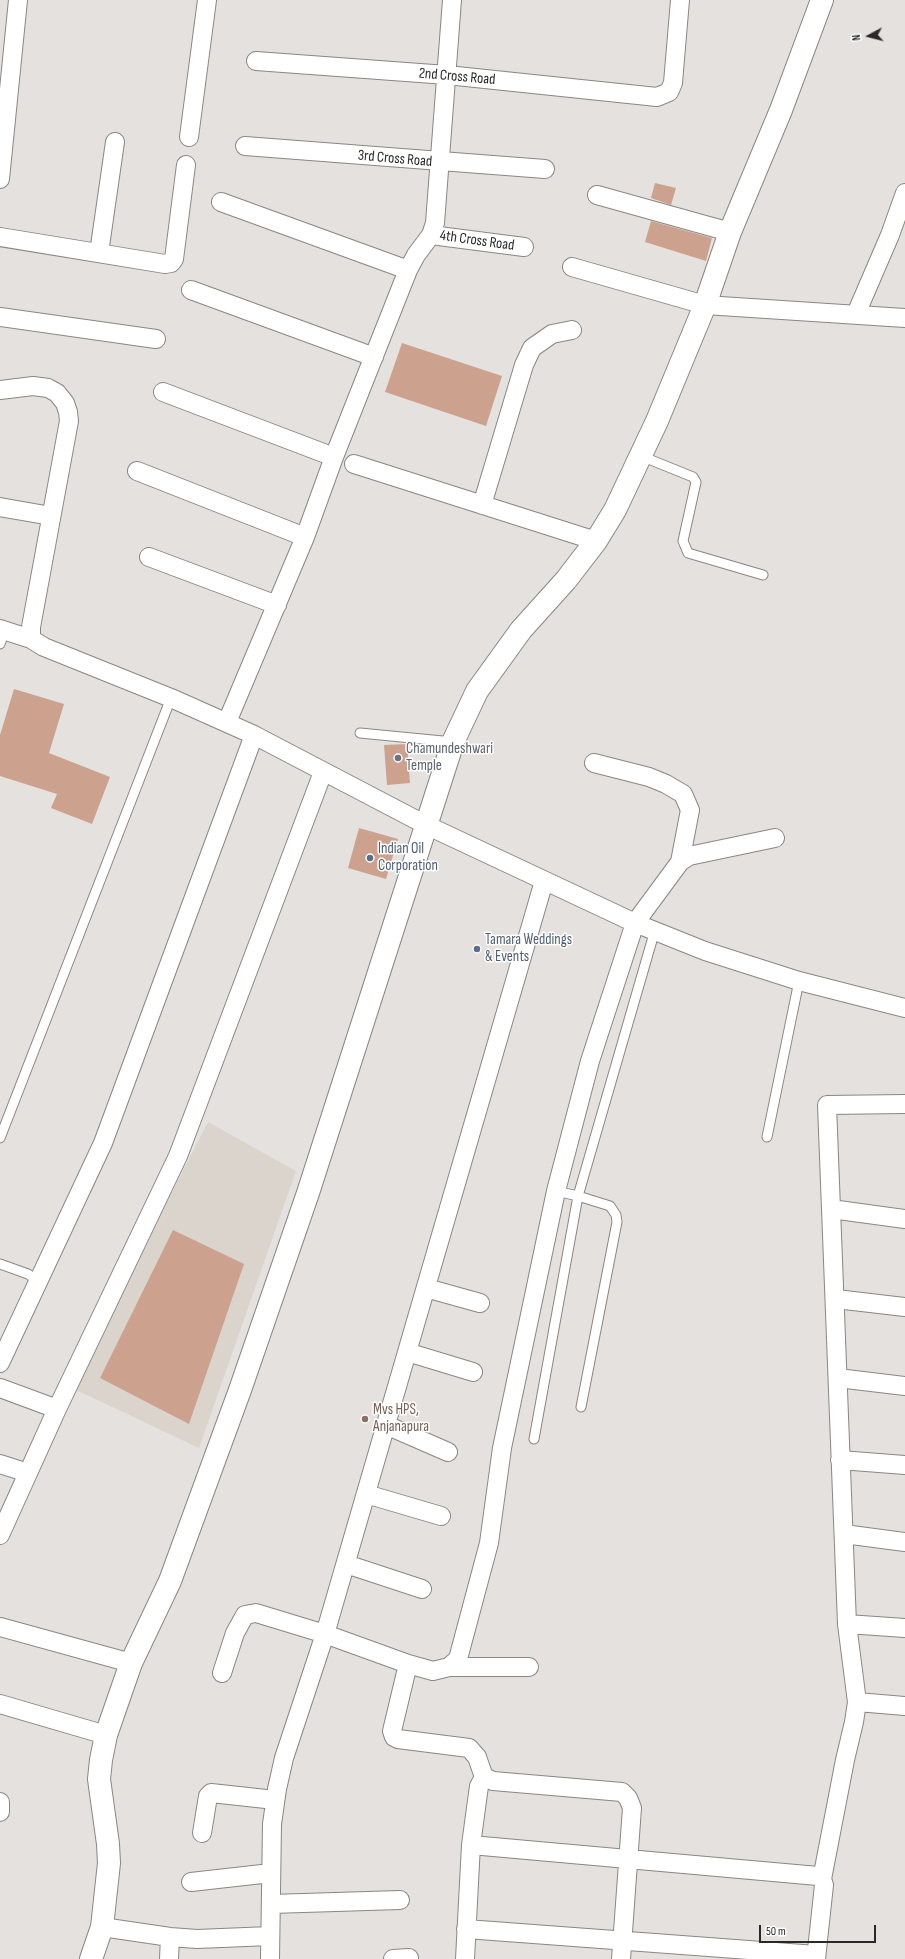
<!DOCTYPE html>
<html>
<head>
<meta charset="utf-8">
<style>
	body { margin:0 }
	#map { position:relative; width:905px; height:1959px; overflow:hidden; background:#e4e1de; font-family:"Sofia Sans Condensed",sans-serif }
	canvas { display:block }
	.north { position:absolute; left:849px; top:16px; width:40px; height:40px; -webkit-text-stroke:3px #fff; paint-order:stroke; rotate:263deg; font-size:11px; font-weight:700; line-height:16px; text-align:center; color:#2a2928 }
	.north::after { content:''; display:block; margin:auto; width:14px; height:18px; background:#2a2928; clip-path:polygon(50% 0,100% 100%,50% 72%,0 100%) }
	.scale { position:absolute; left:759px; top:1925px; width:117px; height:18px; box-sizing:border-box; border:2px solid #2a2928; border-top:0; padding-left:5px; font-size:12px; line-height:14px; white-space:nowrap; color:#2a2928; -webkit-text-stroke:3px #fff; paint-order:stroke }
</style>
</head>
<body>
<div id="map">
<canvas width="905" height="1959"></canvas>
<div class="north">N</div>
<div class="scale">50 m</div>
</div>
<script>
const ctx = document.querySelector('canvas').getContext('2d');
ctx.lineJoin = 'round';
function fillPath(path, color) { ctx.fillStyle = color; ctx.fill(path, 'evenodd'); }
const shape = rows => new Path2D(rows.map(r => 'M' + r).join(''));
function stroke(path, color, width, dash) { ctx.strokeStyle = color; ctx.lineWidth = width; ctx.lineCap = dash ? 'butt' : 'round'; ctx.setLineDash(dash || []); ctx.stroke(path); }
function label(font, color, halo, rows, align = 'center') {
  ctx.font = font + ' "Sofia Sans Condensed",sans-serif'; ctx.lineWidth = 3; ctx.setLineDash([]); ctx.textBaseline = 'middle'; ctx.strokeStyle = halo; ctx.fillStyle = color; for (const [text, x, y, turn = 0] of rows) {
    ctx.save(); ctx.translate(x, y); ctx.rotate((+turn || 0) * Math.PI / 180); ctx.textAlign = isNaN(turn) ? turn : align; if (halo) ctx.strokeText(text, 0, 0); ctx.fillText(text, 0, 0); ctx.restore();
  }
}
fillPath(shape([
	[208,1122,296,1171,199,1448,72,1388]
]), '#dbd4cc');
fillPath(shape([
	[655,183,676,188,671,205,651,198],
	[651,221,712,238,706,261,645,242],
	[402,343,502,376,486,426,385,392],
	[14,689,64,704,49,753,110,777,92,824,51,808,57,794,0,776,0,735],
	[407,744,410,783,387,785,384,745],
	[359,828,398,839,386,879,348,868],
	[173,1230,244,1264,189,1424,100,1378]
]), '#cca28f');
const service = shape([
	[641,456,693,477,696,482,683,541,688,553,763,575],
	[0,644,5,630],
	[360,733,453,742],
	[767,1137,799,981],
	[0,1138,171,698],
	[556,1191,578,1196,610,1206,616,1215,617,1222,581,1407],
	[0,1264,28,1274,38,1281],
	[534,1439,578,1196,655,930]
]);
const minor = shape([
	[256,61,447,75,657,97,669,92,673,83,680,0],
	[189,137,207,0],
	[245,146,545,169],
	[0,179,18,0],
	[597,195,730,232],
	[221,202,408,270],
	[431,235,524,247],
	[0,237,165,264,171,263,174,259,186,165],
	[99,253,115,142],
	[572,267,705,305,905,318],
	[191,290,374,357],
	[856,314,890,235,905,193],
	[0,317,156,339],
	[0,390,33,386,48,388,57,393,65,403,68,412,69,421,31,627,31,639,44,647,171,698,254,735,426,825,635,923,705,951,799,981,905,1008],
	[163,392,334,457],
	[354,464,596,541],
	[137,471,305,537],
	[482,505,524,365,532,348,552,334,572,330],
	[0,507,51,516],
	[149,557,277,605],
	[0,629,31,639],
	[227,722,305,537,334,457,408,270,416,255,431,235,435,223,452,0],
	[594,763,649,777,666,784,683,794,690,810,680,862],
	[831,1209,905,1219],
	[426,1288,480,1303],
	[836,1299,905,1307],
	[407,1352,473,1372],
	[0,1363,103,1143,254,735],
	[838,1378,905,1386],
	[0,1388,57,1409],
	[386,1425,448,1452],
	[840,1460,905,1465],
	[0,1464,28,1473],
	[366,1494,441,1516],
	[844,1534,905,1542],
	[0,1535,57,1409,178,1156,323,772],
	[346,1564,422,1589],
	[847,1624,905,1628],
	[0,1627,131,1663],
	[449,1667,529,1667],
	[222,1673,235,1633,245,1615,256,1613,325,1634,544,881],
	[857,1702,905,1706],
	[0,1704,106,1735],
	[0,1802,0,1812],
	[202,1833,208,1796,211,1793,275,1800],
	[471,1845,818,1876,822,1879,824,1885,816,1959],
	[822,1879,845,1760,854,1722,857,1702,847,1624,827,1105,905,1104],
	[191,1882,271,1873],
	[271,1904,400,1900],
	[102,1927,170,1937,197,1939,270,1936],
	[466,1929,816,1955],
	[169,1959,170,1937],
	[270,1959,272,1824,277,1789,284,1758,325,1634,408,1664],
	[393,1959,409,1958],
	[465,1959,471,1845,479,1786,484,1777],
	[621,1959,632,1808,628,1798,622,1792,493,1781,484,1777,477,1757,469,1748,398,1739,394,1737,392,1731,408,1664,433,1671,449,1667,458,1659,489,1543,502,1448,556,1191,590,1061,635,923,680,862,689,856,775,838]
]);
const tertiary = shape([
	[91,1959,102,1927,109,1863,108,1844,99,1779,101,1760,106,1735,131,1663,170,1581,240,1390,308,1193,453,742,477,691,521,630,566,580,596,541,615,510,657,421,705,305,730,232,781,110,822,0]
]);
stroke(service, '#898784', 11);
stroke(minor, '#898784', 20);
stroke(tertiary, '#898784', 24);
stroke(service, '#fff', 9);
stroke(minor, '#fff', 18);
stroke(tertiary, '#fff', 22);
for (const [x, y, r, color] of [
	[398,758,4,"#6b7280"],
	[370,858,4,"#5c6f8a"],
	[477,949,4,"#5c6f8a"],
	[365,1419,4,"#8d6e63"]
]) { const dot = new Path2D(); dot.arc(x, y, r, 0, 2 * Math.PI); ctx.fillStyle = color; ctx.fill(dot); stroke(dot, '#fff', 1.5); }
label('15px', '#2a2928', '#fff', [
	["2nd Cross Road",457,77,5],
	["3rd Cross Road",395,159,5],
	["4th Cross Road",477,241,8]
]);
label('15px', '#5b616d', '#fff', [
	["Chamundeshwari",406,749],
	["Temple",406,766]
], 'left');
label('15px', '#4e5e75', '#fff', [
	["Indian Oil",378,849],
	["Corporation",378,866],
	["Tamara Weddings",485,940],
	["& Events",485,957]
], 'left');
label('15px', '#785e54', '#fff', [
	["Mvs HPS,",373,1410],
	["Anjanapura",373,1427]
], 'left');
</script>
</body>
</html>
